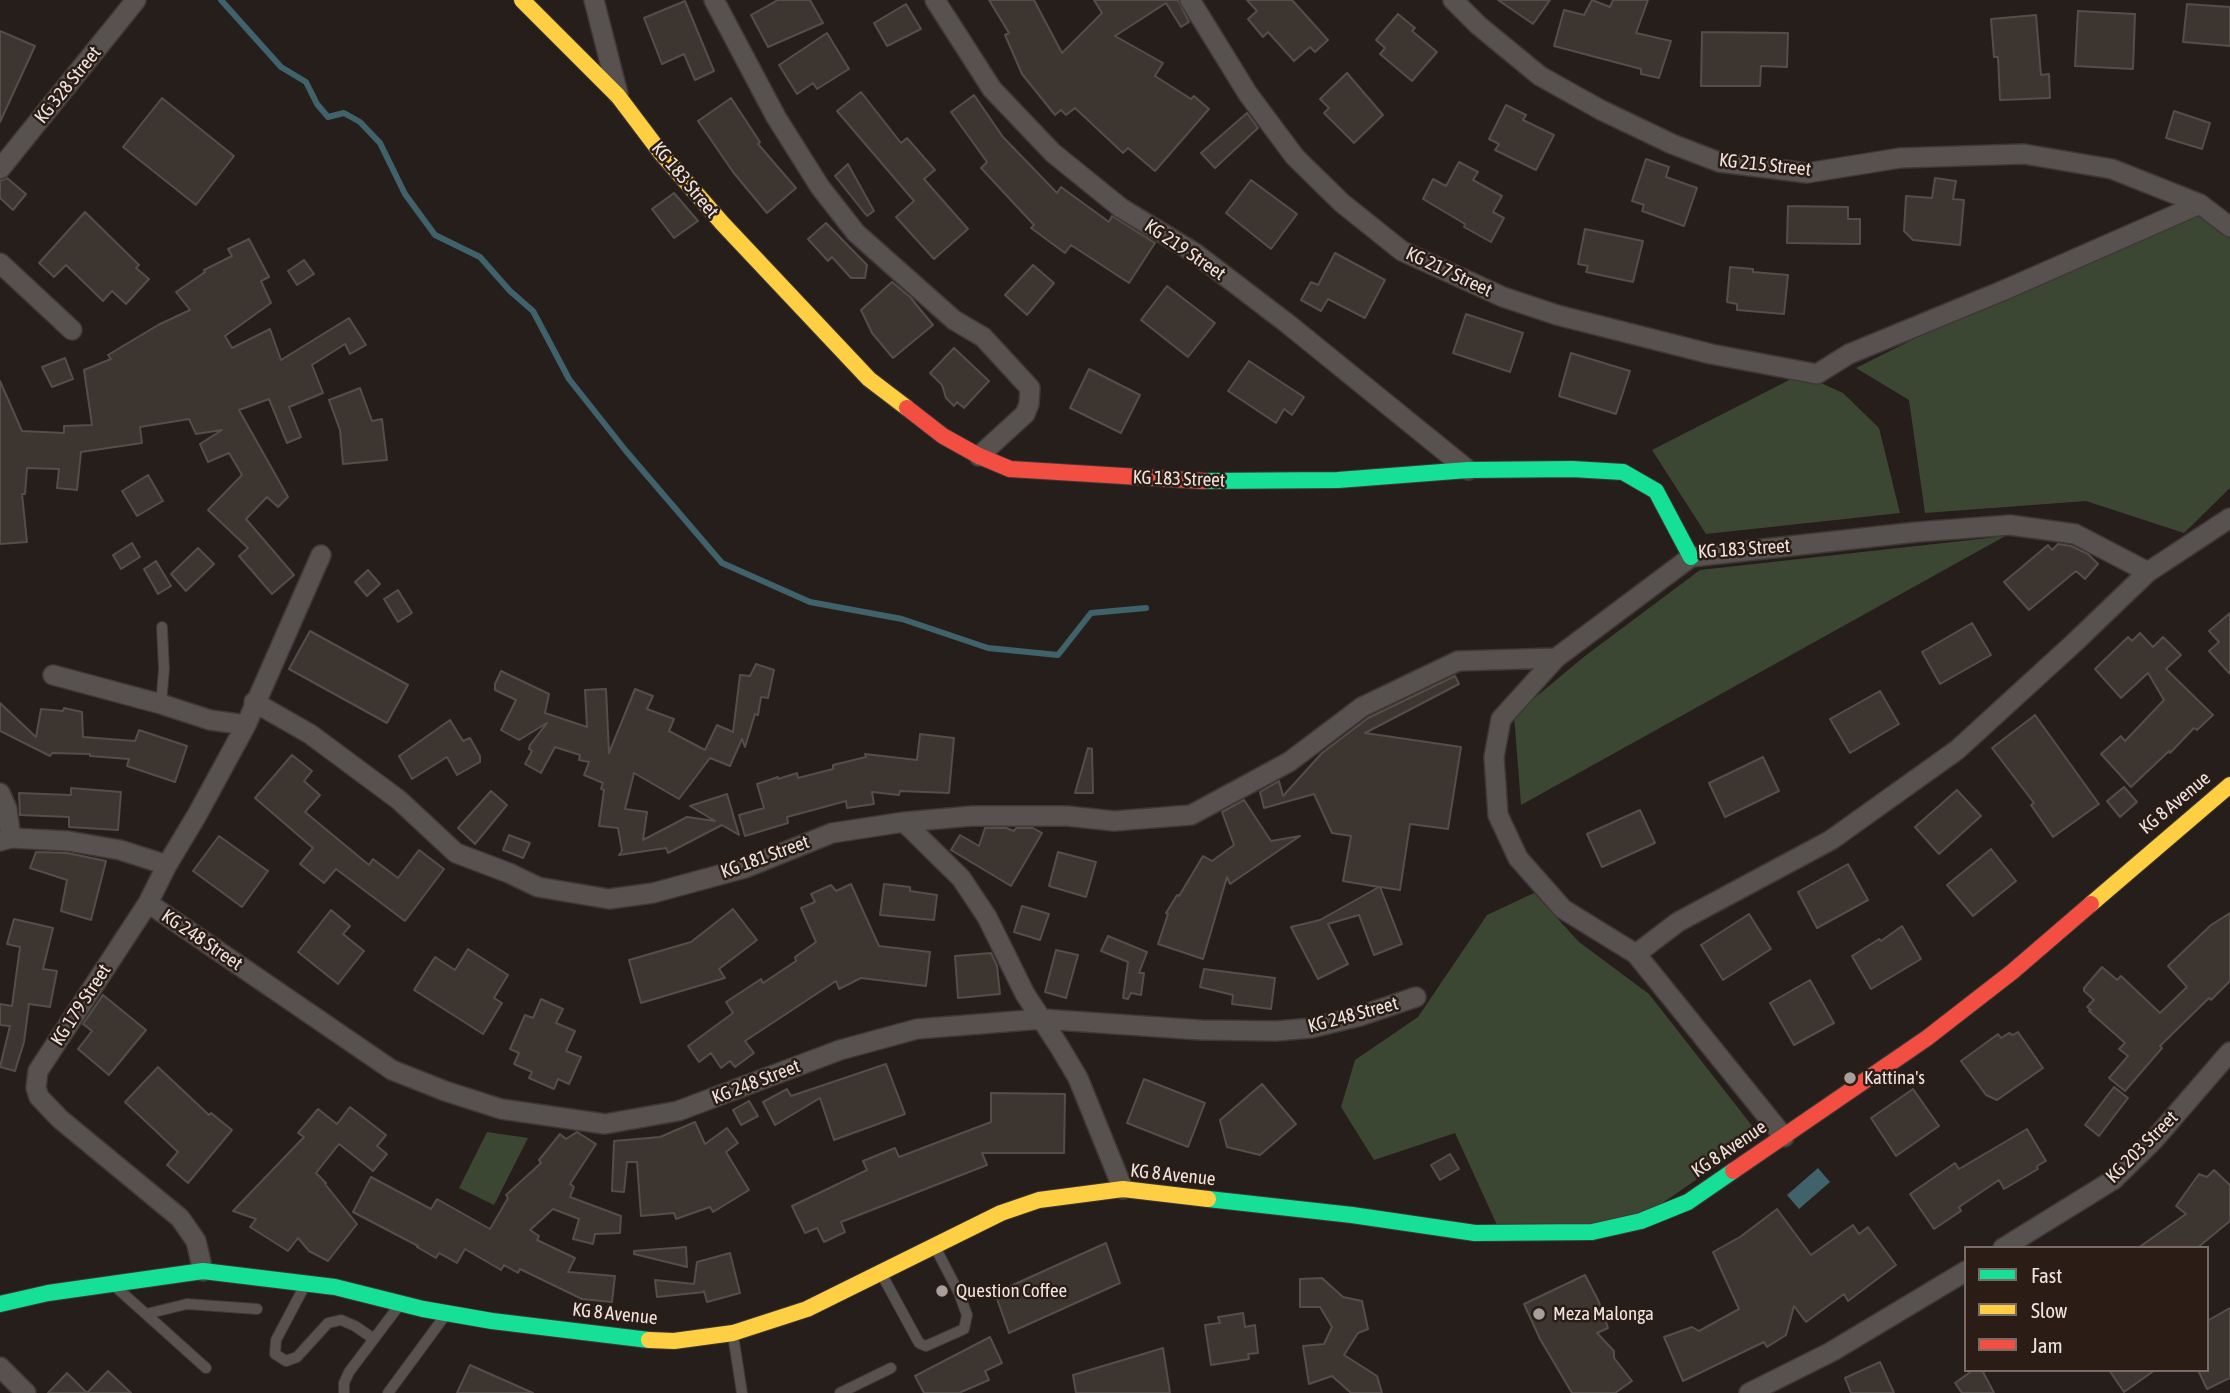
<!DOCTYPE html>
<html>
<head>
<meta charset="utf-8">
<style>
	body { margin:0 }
	#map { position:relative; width:2230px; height:1393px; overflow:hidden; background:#261e1b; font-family:"Asap Condensed",sans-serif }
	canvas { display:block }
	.legend { position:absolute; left:1964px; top:1246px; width:245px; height:126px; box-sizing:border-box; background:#2b1c16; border:2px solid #796c66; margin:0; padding:9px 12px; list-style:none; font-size:21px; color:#eee4df }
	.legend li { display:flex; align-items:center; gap:14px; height:35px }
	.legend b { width:35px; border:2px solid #796c66 }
</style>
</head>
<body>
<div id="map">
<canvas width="2230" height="1393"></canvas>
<ul class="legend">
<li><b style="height:9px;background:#16e098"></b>Fast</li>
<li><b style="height:9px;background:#ffcf43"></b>Slow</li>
<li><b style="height:9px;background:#f24e42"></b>Jam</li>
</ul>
</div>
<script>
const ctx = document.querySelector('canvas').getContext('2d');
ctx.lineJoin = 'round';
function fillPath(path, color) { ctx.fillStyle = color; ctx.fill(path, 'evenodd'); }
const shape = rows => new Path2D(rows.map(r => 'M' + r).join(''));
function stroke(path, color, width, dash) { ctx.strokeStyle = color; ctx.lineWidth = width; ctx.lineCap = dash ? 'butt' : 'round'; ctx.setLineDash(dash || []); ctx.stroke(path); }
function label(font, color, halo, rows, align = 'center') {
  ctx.font = font + ' "Asap Condensed",sans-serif'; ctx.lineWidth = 5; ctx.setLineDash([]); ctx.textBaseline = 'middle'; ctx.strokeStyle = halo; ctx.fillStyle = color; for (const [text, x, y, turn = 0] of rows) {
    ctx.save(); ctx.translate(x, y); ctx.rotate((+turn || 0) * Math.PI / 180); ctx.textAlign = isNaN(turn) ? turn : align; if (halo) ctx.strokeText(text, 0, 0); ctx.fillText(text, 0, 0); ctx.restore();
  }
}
fillPath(shape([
	[2190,200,2230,236,2230,488,2184,533,2086,501,1925,513,1909,400,1856,368],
	[1801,374,1843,393,1879,428,1900,513,1706,534,1652,450],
	[2009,534,1521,805,1514,715,1585,656,1700,570,1989,538],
	[1534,893,1579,942,1649,994,1760,1136,1658,1206,1584,1234,1497,1225,1455,1133,1374,1160,1341,1107,1355,1060,1418,1017,1487,915],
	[487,1132,528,1138,494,1205,459,1188]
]), '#3c4733');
fillPath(shape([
	[1818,1168,1830,1182,1799,1209,1787,1195]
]), '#3f626b');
stroke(shape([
	[221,0,281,67,306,82,317,104,328,117,344,113,360,122,380,143,405,194,435,235,480,257,510,291,533,311,569,379,626,451,722,563,810,602,902,619,988,648,1058,655,1091,613,1146,608]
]), '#3f626b', 6);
const building = shape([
	[778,0,810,0,823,23,768,47,751,15,778,0],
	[989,0,1034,0,1062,53,1102,13,1094,0,1178,0,1189,22,1181,27,1166,3,1115,36,1163,63,1155,76,1191,99,1194,96,1209,109,1155,171,1128,148,1123,153,1075,108,1066,115,1061,110,1055,115,1022,74,1005,35,1009,33,989,0],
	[1247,0,1292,0,1328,40,1315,52,1310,47,1294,61,1268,32,1263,37,1248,19,1257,11,1247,0],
	[1498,0,1550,0,1533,24,1498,0],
	[1592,0,1610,7,1613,0,1648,0,1636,33,1671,41,1659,78,1641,74,1641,69,1554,46,1564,10,1584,15,1592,0],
	[685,1,714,71,695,80,684,54,662,64,644,18,685,1],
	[906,4,921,29,887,46,874,23,906,4],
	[2187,4,2230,7,2230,46,2183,42,2187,4],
	[2078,11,2135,14,2133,69,2075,66,2078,11],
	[1398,14,1415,28,1412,31,1437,52,1412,81,1380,54,1385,48,1376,40,1398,14],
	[2036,15,2041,75,2049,74,2050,98,2000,100,1998,57,1994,57,1991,19,2036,15],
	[0,31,35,46,0,122,0,31],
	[1702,32,1788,33,1787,67,1761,66,1760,86,1701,86,1702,32],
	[827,33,849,69,817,89,813,83,797,94,779,65,827,33],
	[1347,73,1383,115,1354,143,1324,113,1329,108,1320,99,1347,73],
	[861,92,901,143,907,138,935,170,924,179,968,229,934,259,896,217,914,201,837,111,861,92],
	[974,95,1003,137,1057,193,1061,187,1109,222,1112,216,1155,243,1129,283,1071,245,1065,253,1031,228,1034,225,981,168,987,162,951,112,974,95],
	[162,98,234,156,196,205,123,147,162,98],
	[731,98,760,142,758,144,796,188,767,213,733,172,698,121,731,98],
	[1506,105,1526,115,1523,120,1554,135,1536,170,1495,150,1499,144,1489,139,1506,105],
	[2174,111,2210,123,2202,149,2166,138,2174,111],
	[1247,113,1258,128,1215,168,1201,153,1247,113],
	[1646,159,1669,167,1666,177,1697,188,1684,226,1642,211,1644,205,1632,201,1646,159],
	[1459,162,1478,172,1473,180,1502,196,1493,212,1504,218,1491,242,1464,227,1465,224,1423,199,1433,179,1446,186,1459,162],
	[848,164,874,211,867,216,835,176,848,164],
	[7,178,26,194,13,210,0,198,0,181,7,178],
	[1935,178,1956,181,1953,199,1964,200,1960,245,1913,240,1904,231,1906,196,1932,198,1935,178],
	[1251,180,1297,214,1271,249,1226,213,1251,180],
	[674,193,698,221,674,238,652,209,674,193],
	[1788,206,1848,207,1848,219,1860,219,1860,244,1787,243,1788,206],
	[85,212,139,265,136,268,149,279,126,304,112,291,103,301,66,265,54,277,39,263,85,212],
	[826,223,867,265,865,278,851,278,832,257,828,261,808,239,826,223],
	[1585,229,1643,241,1633,282,1586,272,1588,266,1578,264,1585,229],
	[249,239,269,277,261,281,271,303,225,336,232,348,270,329,281,360,349,318,366,345,350,354,345,344,312,365,323,393,289,407,301,437,287,443,269,399,239,410,288,497,278,507,267,497,246,519,294,575,272,594,239,556,248,548,208,510,242,475,229,453,208,462,200,444,222,430,196,434,189,419,140,427,142,443,81,452,77,490,57,488,59,469,27,468,25,494,22,494,27,542,0,544,0,381,22,431,64,433,64,426,92,425,84,370,111,359,108,355,158,325,190,310,176,292,205,272,204,270,232,256,228,249,249,239],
	[1335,253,1385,280,1365,318,1328,299,1321,311,1301,300,1311,282,1318,285,1335,253],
	[304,260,314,274,297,285,288,271,304,260],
	[1033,265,1054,283,1027,315,1005,295,1033,265],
	[1730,267,1753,269,1753,272,1788,275,1784,314,1737,310,1737,304,1727,302,1730,267],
	[892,282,910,297,933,325,893,358,872,333,861,310,892,282],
	[1167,286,1215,323,1188,357,1141,320,1167,286],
	[1466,314,1523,333,1510,372,1453,353,1466,314],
	[954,348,989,381,964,408,957,402,954,406,946,398,942,385,930,373,954,348],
	[1571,353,1630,371,1616,414,1559,396,1571,353],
	[65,358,73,379,52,387,42,367,65,358],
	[1249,361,1304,397,1292,415,1284,409,1276,423,1228,391,1249,361],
	[1089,369,1140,395,1121,433,1070,408,1089,369],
	[360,388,372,421,382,419,387,460,343,464,340,430,329,400,360,388],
	[148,475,163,501,137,516,122,491,148,475],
	[132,543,140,557,121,569,113,555,132,543],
	[2058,544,2071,546,2088,554,2098,564,2085,579,2076,571,2029,610,2004,582,2048,545,2052,550,2058,544],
	[198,548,214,564,186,591,171,574,198,548],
	[156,561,171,586,158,594,144,569,156,561],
	[368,570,380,584,367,596,355,582,368,570],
	[398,590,412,613,398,622,384,599,398,590],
	[2230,613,2230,674,2209,651,2219,642,2209,631,2230,613],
	[1972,623,1991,655,1940,684,1922,652,1972,623],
	[310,631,408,685,387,723,289,669,310,631],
	[2140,633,2153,647,2163,637,2181,655,2166,669,2213,715,2197,730,2194,728,2170,753,2169,751,2131,787,2101,754,2121,736,2125,741,2164,700,2148,673,2121,698,2095,669,2128,637,2132,641,2140,633],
	[756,664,774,670,768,698,761,697,758,715,755,714,745,747,742,739,730,766,710,758,679,799,634,773,625,809,647,812,643,840,687,817,715,821,690,806,727,794,739,835,722,825,668,853,666,848,619,855,622,851,618,828,599,826,604,790,601,789,603,783,584,775,589,762,579,760,580,755,555,747,541,773,525,764,532,751,529,749,530,745,547,723,519,740,501,730,516,700,495,690,495,684,501,671,549,694,545,713,587,727,585,690,606,689,609,753,635,689,653,696,647,709,674,719,669,731,705,750,717,725,733,732,740,675,750,676,756,664],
	[1455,676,1459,684,1365,733,1461,747,1448,829,1410,824,1400,890,1380,887,1402,944,1374,955,1359,915,1328,924,1348,964,1318,979,1291,927,1320,920,1379,887,1343,881,1351,836,1332,833,1314,794,1264,808,1260,792,1279,781,1283,796,1322,753,1368,718,1455,676],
	[1880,691,1899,724,1850,753,1830,719,1880,691],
	[0,703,36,737,41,709,63,711,64,708,82,712,83,737,135,741,139,730,187,746,175,782,127,766,129,759,90,756,90,754,52,753,50,756,0,731,0,703],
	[2035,715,2099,804,2053,837,2031,805,2034,803,1992,748,2035,715],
	[450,720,463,741,470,738,480,756,480,762,457,775,447,757,412,779,399,756,450,720],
	[920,734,954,738,949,793,900,791,899,795,872,792,874,804,847,808,846,801,787,817,788,823,745,836,739,815,764,808,757,784,778,777,778,779,797,773,798,778,833,769,833,765,866,757,865,754,917,760,920,734],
	[1088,748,1092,749,1093,793,1075,793,1088,748],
	[292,755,312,771,304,781,320,795,305,812,369,865,373,859,398,878,419,850,444,869,405,921,336,869,324,883,300,864,313,848,255,798,292,755],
	[1763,757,1779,791,1725,817,1709,783,1763,757],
	[2124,787,2137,802,2120,817,2107,801,2124,787],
	[71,788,121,792,118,830,69,827,69,817,20,815,19,793,71,795,71,788],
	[1957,790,1981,816,1939,854,1915,827,1957,790],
	[491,791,507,805,475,844,458,828,491,791],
	[1244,800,1271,841,1300,836,1230,884,1227,877,1203,959,1158,944,1168,914,1166,913,1177,895,1179,896,1203,856,1212,861,1234,845,1222,812,1244,800],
	[1640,810,1655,843,1602,867,1587,834,1640,810],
	[985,828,1006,828,1014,831,1016,828,1033,828,1042,833,1011,886,951,850,960,835,979,846,985,828],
	[509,835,530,843,523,858,503,850,509,835],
	[219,836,268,871,242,907,193,871,219,836],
	[1991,849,2016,881,1973,916,1947,885,1991,849],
	[36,852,67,853,106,861,91,920,61,911,67,880,30,868,36,852],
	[1058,852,1096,862,1086,897,1049,886,1058,852],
	[1848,864,1868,900,1817,928,1798,892,1848,864],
	[851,884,879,946,930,952,926,986,861,978,839,989,836,981,745,1041,754,1053,735,1067,730,1061,721,1068,711,1053,699,1062,688,1046,733,1013,726,1002,761,979,763,983,796,961,795,957,816,942,801,908,815,902,811,894,831,885,836,891,851,884],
	[884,884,910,887,910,891,937,895,934,920,880,915,884,884],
	[1022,906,1049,914,1040,940,1014,932,1022,906],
	[733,909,757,940,719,969,725,978,641,1003,629,960,691,942,733,909],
	[331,910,350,926,343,934,364,951,338,984,298,952,331,910],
	[2230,913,2230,981,2211,1000,2209,998,2160,1046,2162,1048,2125,1091,2109,1078,2128,1056,2119,1049,2125,1043,2089,1011,2091,1010,2087,1007,2094,1000,2084,991,2084,988,2102,967,2117,980,2121,976,2160,1013,2187,987,2168,966,2211,925,2230,913],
	[1749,914,1771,949,1723,980,1701,945,1749,914],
	[14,919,53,928,43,969,57,971,50,1007,29,1004,24,1042,15,1071,0,1067,10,1026,0,1025,0,1004,12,1006,20,947,7,944,14,919],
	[1902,926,1921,959,1871,989,1852,956,1879,939,1881,941,1902,926],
	[1108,936,1147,952,1139,973,1144,973,1141,995,1131,993,1128,999,1123,998,1128,962,1101,951,1108,936],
	[468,949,508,975,494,998,502,1003,483,1034,414,990,435,957,455,970,468,949],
	[1056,950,1078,955,1066,998,1045,992,1056,950],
	[991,953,997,966,1000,994,958,998,955,956,991,953],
	[1204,969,1275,978,1271,1009,1232,1004,1233,995,1200,987,1204,969],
	[1810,980,1834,1023,1794,1045,1770,1003,1810,980],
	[103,995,146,1030,109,1075,78,1049,92,1031,83,1024,103,995],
	[541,999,563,1009,556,1023,575,1031,566,1051,581,1057,569,1084,558,1079,554,1089,529,1078,532,1072,514,1064,519,1053,510,1049,525,1015,533,1018,541,999],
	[2018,1032,2043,1068,1997,1100,1986,1095,1961,1061,1998,1034,2001,1038,2009,1033,2013,1035,2018,1032],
	[886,1064,905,1114,834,1140,820,1098,775,1125,763,1102,787,1089,791,1096,886,1064],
	[158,1067,209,1115,211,1113,232,1130,188,1183,167,1165,178,1152,125,1102,158,1067],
	[1144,1079,1205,1103,1188,1147,1127,1123,1144,1079],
	[1262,1084,1296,1124,1260,1155,1227,1147,1220,1120,1262,1084],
	[2114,1087,2128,1098,2099,1136,2085,1125,2114,1087],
	[1913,1089,1939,1126,1896,1156,1871,1118,1913,1089],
	[991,1093,1065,1094,1064,1153,982,1153,987,1165,841,1222,845,1232,824,1242,817,1228,805,1233,792,1206,867,1170,863,1161,895,1148,899,1157,991,1122,991,1093],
	[749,1101,758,1116,741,1125,733,1110,749,1101],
	[350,1107,386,1135,377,1146,387,1154,373,1171,339,1144,316,1173,326,1183,325,1184,357,1224,328,1261,309,1251,298,1238,288,1251,250,1227,256,1219,233,1211,304,1137,298,1133,318,1109,337,1124,350,1107],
	[695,1122,705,1144,727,1128,738,1143,726,1152,749,1190,713,1212,710,1207,676,1219,674,1213,641,1216,637,1162,627,1162,624,1192,612,1191,614,1141,660,1137,695,1122],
	[2027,1129,2046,1161,2037,1166,2038,1169,2004,1189,1999,1180,1959,1207,1961,1211,1934,1229,1910,1194,1955,1163,1959,1169,2027,1129],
	[577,1132,596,1144,570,1184,574,1187,570,1197,621,1216,620,1233,595,1234,593,1244,573,1239,579,1219,553,1209,530,1230,539,1236,537,1240,575,1258,568,1272,615,1276,612,1302,582,1299,520,1269,518,1273,504,1265,501,1270,465,1249,457,1263,439,1253,436,1258,417,1247,418,1246,353,1212,371,1177,431,1209,437,1199,490,1229,508,1198,506,1195,541,1163,539,1160,560,1134,566,1139,577,1132],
	[1450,1154,1459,1169,1440,1180,1431,1165,1450,1154],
	[2214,1170,2230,1185,2230,1221,2197,1248,2138,1248,2186,1214,2176,1206,2199,1174,2207,1177,2214,1170],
	[1777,1209,1811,1255,1853,1225,1859,1234,1868,1227,1896,1265,1848,1301,1844,1294,1806,1322,1794,1306,1786,1335,1767,1347,1764,1342,1683,1381,1664,1337,1692,1327,1699,1331,1739,1309,1713,1252,1740,1237,1777,1209],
	[1106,1243,1120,1283,1009,1333,995,1293,1106,1243],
	[686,1247,687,1267,634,1254,634,1251,686,1247],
	[730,1253,740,1293,707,1302,704,1291,704,1292,657,1297,655,1280,694,1284,697,1262,730,1253],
	[1585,1275,1599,1302,1608,1328,1597,1333,1614,1351,1614,1358,1632,1381,1615,1393,1572,1393,1540,1339,1524,1304,1585,1275],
	[1322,1278,1343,1297,1362,1301,1368,1329,1358,1333,1344,1355,1377,1376,1382,1393,1351,1393,1332,1376,1309,1384,1303,1346,1324,1344,1332,1327,1320,1307,1300,1307,1300,1279,1322,1278],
	[2230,1308,2230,1378,2207,1389,2198,1370,2207,1370,2207,1321,2230,1308],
	[1243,1313,1245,1327,1255,1325,1258,1353,1248,1354,1249,1359,1211,1365,1205,1325,1220,1323,1218,1317,1243,1313],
	[990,1337,1002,1363,985,1371,989,1380,959,1393,924,1393,915,1376,990,1337],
	[1163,1348,1170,1393,1076,1393,1073,1375,1163,1348],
	[1880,1362,1894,1393,1851,1393,1845,1378,1880,1362],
	[470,1365,533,1393,457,1393,470,1365],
	[1973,1370,1982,1370,1994,1393,1962,1393,1955,1383,1973,1370],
	[2109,1370,2155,1370,2124,1392,2109,1370],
	[108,1371,131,1393,48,1393,67,1373,87,1393,108,1371]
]);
fillPath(building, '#3d3630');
stroke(building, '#544e49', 2);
const lane = shape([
	[161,704,164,669,162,627],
	[882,1275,919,1343,926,1346,964,1329,967,1315,959,1293,935,1247],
	[304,1287,276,1340,275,1354,286,1361,297,1357,328,1323,341,1320,355,1326,374,1339],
	[118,1289,206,1368],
	[146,1314,187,1304,257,1309],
	[733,1335,742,1393],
	[344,1393,344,1383,349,1372,398,1307],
	[388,1393,444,1317],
	[840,1393,891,1368]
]);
const street = shape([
	[594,0,618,94],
	[714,0,776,117,820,187,856,233,954,320,983,337,1030,388,1029,404,1025,414,979,456],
	[935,0,992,89,1053,153,1121,208,1195,253,1288,324,1468,470],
	[1190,0,1248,94,1295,157,1342,203,1402,251,1503,297,1557,315,1711,354,1817,374,1849,354,2002,291,2200,204],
	[1453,0,1478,25,1540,76,1601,110,1672,144,1719,162,1807,173,1900,158,2024,154,2112,169,2200,204,2230,227],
	[0,169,136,0],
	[0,263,72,330],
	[53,675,161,704,210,720,246,725],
	[254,702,310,734,399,800,456,853,509,873,538,887,609,899,653,893,745,868,832,833,904,822,961,878,987,917,1025,994,1059,1046,1078,1078,1123,1189],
	[0,793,7,809,11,838],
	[904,822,972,816,1067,816,1114,821,1191,815,1289,762,1362,707,1458,661,1556,658],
	[0,841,11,838,68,841,120,850,167,865],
	[148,903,392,1070,445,1091,501,1109,605,1124,678,1111,840,1050,917,1029,1042,1019,1201,1030,1276,1031,1311,1028,1360,1016,1416,997],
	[1636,954,1678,922,1831,840,1957,750,2074,643,2148,572,2230,518],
	[1784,1137,1636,954,1563,909,1518,858,1498,815,1494,757,1501,719,1556,658,1691,557,1917,532,2010,525,2075,534,2148,572],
	[2003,1248,2113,1180,2153,1141,2230,1052],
	[203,1271,196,1241,180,1218,60,1119,39,1097,36,1088,38,1071,148,903,167,865,197,815,246,725,321,555],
	[0,1367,26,1393],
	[1749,1393,1831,1352,1966,1271]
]);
const fast = shape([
	[1204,481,1338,480,1468,470,1572,469,1623,472,1656,491,1691,557],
	[1208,1199,1352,1215,1475,1233,1592,1232,1641,1221,1688,1202,1733,1171],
	[0,1304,48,1293,203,1271,335,1287,423,1309,492,1321,649,1340]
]);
const slow = shape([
	[522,0,618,96,661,153,722,223,869,379,907,408],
	[2091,904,2230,785],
	[649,1340,674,1341,733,1333,807,1309,1001,1213,1039,1200,1123,1189,1208,1199]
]);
const jam = shape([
	[907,408,943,436,979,456,1010,469,1204,481],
	[1733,1171,1927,1038,2012,972,2091,904]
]);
stroke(lane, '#3f3836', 12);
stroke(street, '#3f3836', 22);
stroke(fast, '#3f3836', 18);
stroke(slow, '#3f3836', 18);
stroke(jam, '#3f3836', 18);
stroke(lane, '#57514f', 10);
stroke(street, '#57514f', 19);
stroke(fast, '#16e098', 16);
stroke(slow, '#ffcf43', 16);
stroke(jam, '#f24e42', 16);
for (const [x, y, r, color] of [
	[1850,1078,7,"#a89f9a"],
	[942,1291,7,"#a89f9a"],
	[1539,1314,7,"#a89f9a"]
]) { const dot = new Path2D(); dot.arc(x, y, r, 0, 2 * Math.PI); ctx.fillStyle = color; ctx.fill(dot); stroke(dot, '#2b1c16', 2.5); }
label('19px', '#eee4df', '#2b1c16', [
	["KG 328 Street",68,85,-51],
	["KG 215 Street",1765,165,6],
	["KG 183 Street",685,180,50],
	["KG 219 Street",1185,250,34],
	["KG 217 Street",1449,272,25],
	["KG 183 Street",1179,479,2],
	["KG 183 Street",1744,549,-4],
	["KG 8 Avenue",2175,803,-40],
	["KG 181 Street",765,857,-20],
	["KG 248 Street",202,940,34],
	["KG 179 Street",81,1005,-57],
	["KG 248 Street",1353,1015,-15],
	["KG 248 Street",756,1082,-21],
	["KG 203 Street",2142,1147,-45],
	["KG 8 Avenue",1729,1149,-34],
	["KG 8 Avenue",1173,1175,6],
	["KG 8 Avenue",615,1314,6]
]);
label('19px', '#eee4df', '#2b1c16', [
	["Kattina's",1864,1078],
	["Question Coffee",956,1291],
	["Meza Malonga",1553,1314]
], 'left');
</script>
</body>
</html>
